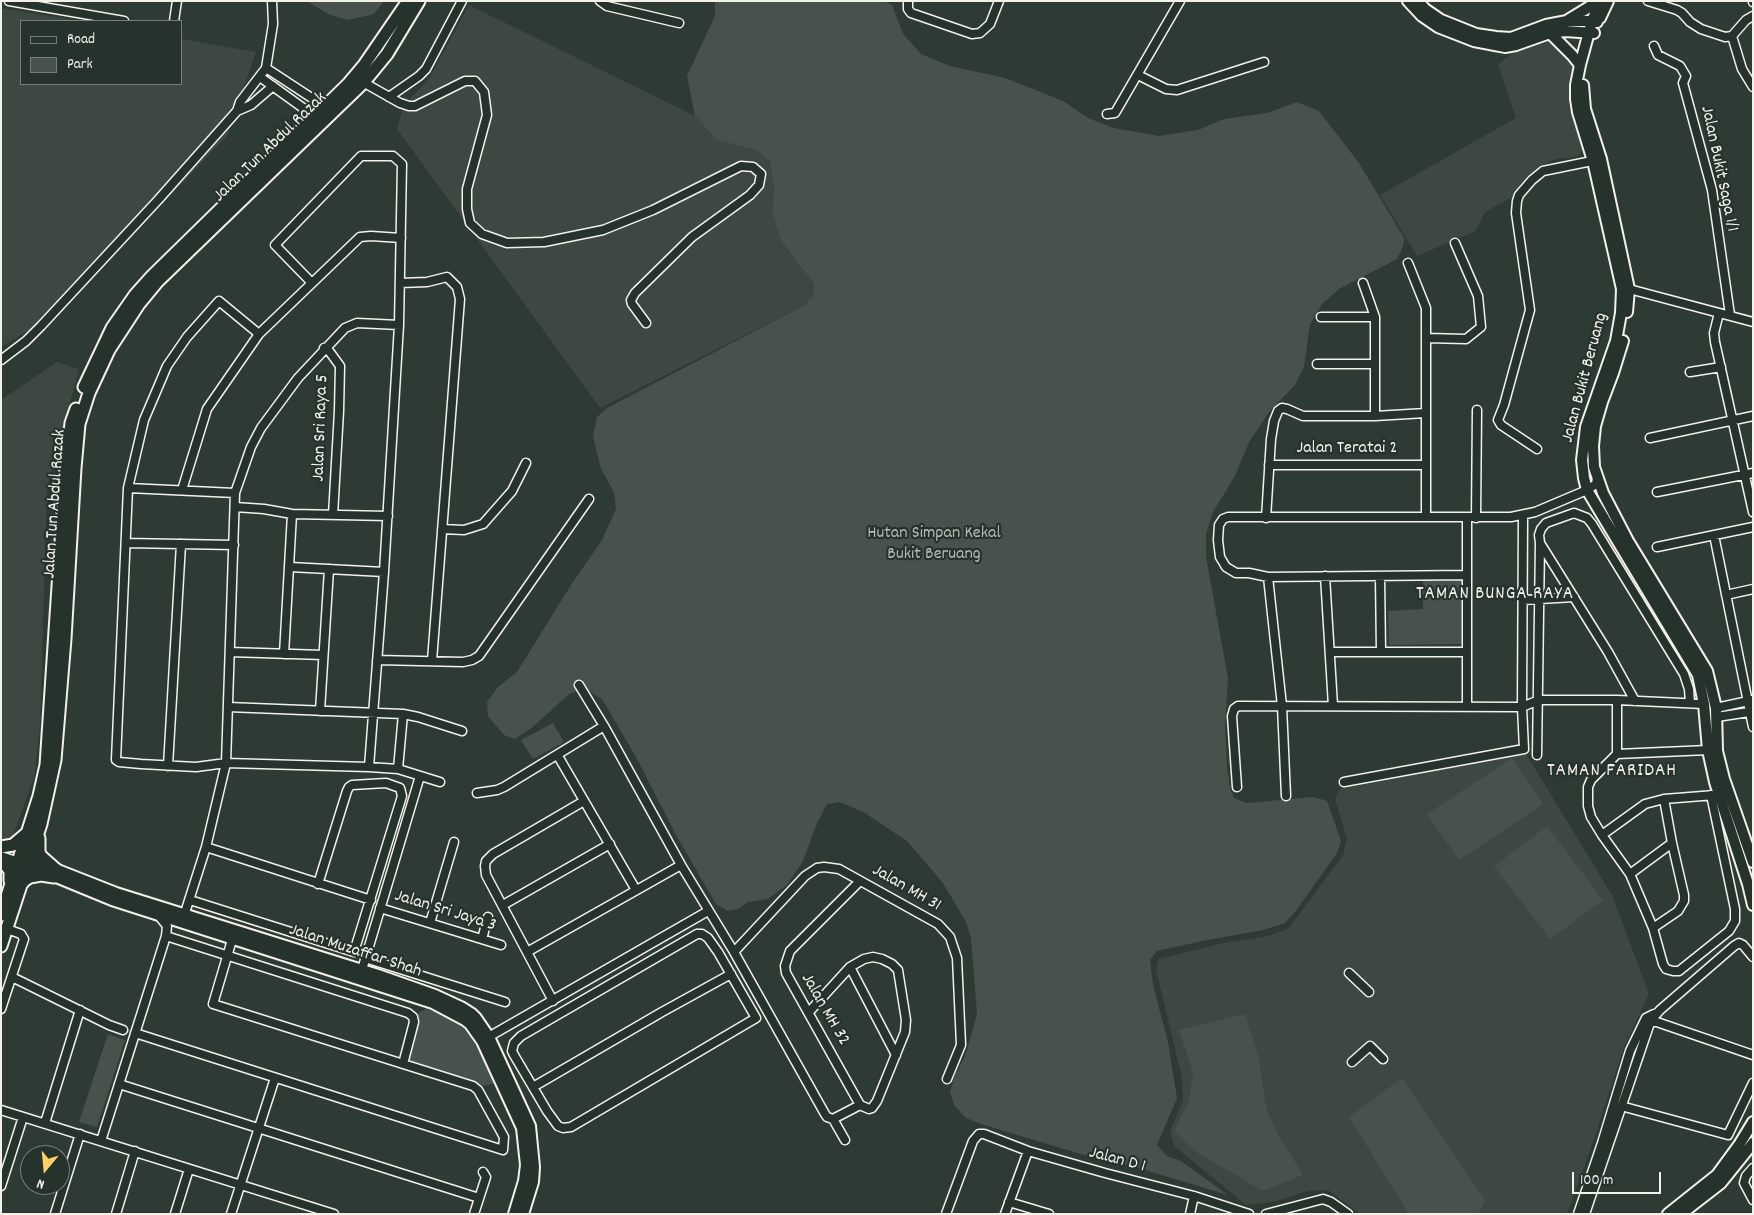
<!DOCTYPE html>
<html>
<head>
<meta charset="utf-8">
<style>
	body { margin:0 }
	#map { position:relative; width:1754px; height:1215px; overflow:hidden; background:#2e3b34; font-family:Dekko,sans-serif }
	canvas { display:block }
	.frame { position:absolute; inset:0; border:2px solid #f4f1e8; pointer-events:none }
	.legend { position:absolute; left:20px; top:20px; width:162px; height:65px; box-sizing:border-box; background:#26332d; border:1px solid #787f78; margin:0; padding:6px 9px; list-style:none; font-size:15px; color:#f4f1e8 }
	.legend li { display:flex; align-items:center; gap:10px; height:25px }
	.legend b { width:25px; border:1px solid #787f78 }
	.north { position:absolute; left:20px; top:1145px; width:50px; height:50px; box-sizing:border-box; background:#26332d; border:1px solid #787f78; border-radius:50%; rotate:197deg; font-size:14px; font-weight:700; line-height:20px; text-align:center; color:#f4f1e8 }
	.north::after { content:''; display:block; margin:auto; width:18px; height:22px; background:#ffd166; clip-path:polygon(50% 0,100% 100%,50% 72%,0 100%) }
	.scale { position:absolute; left:1572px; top:1172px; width:89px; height:22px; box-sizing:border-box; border:2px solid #f4f1e8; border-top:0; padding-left:6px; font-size:15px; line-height:18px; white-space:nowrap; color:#f4f1e8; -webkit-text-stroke:4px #26332d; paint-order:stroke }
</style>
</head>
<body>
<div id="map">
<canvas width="1754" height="1215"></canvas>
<div class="frame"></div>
<ul class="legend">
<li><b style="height:6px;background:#26332d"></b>Road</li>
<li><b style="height:14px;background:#48524c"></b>Park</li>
</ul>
<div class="north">N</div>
<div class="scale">100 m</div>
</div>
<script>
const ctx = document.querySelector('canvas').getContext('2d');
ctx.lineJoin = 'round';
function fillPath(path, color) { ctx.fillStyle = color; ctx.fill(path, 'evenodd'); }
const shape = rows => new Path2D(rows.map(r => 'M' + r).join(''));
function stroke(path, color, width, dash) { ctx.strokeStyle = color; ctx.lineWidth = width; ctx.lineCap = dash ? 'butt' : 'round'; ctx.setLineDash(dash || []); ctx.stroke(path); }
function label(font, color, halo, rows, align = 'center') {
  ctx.font = font + ' Dekko,sans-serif'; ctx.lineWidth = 4.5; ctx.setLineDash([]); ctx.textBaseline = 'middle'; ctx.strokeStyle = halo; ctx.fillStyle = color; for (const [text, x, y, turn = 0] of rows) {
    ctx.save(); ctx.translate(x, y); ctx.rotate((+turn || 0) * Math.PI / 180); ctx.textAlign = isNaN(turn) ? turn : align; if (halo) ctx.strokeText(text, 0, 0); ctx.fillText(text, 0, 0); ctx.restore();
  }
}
fillPath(shape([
	[469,5,695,116,717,140,757,150,770,162,774,189,772,212,781,241,814,284,813,296,803,306,600,408,397,129,404,105,429,79],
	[1,8,80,21,21,21,21,84,181,84,181,39,256,52,227,136,60,311,1,347],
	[1549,42,1573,66,1570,99,1573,118,1584,147,1579,156,1556,159,1537,168,1521,183,1512,197,1485,212,1476,231,1417,256,1380,195,1516,118,1498,65,1511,54],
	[57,362,79,369,47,488,40,726,34,778,1,868,1,400],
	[1526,754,1612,895,1649,994,1624,1047,1595,1136,1567,1214,1360,1214,1328,1190,1308,1191,1274,1202,1246,1205,1174,1146,1170,1131,1183,1101,1182,1078,1156,969,1159,959,1228,942,1265,937,1288,929,1343,855,1347,839,1335,799,1340,789]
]), '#3c4841');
fillPath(shape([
	[307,1,384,1,374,14,348,20,328,14],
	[715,1,885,1,892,5,903,34,921,54,950,66,1005,78,1063,101,1088,118,1114,128,1159,136,1198,130,1224,119,1267,113,1297,102,1319,111,1359,163,1404,238,1403,246,1397,259,1339,289,1322,304,1310,324,1304,367,1295,385,1269,412,1249,442,1235,476,1213,512,1206,534,1206,557,1228,678,1225,727,1227,768,1230,788,1234,798,1247,803,1314,797,1327,801,1341,841,1337,853,1295,912,1285,923,1263,930,1202,941,1157,951,1150,960,1153,985,1168,1042,1177,1098,1157,1145,1167,1156,1181,1161,1228,1195,1132,1166,1094,1158,984,1125,966,1118,954,1105,950,1092,955,1076,966,1054,977,1014,971,938,966,922,943,883,907,841,865,813,840,802,827,804,817,823,803,861,787,885,768,899,748,902,738,909,728,911,716,904,676,835,636,757,602,699,584,688,569,694,534,726,515,739,504,735,488,716,487,702,498,687,517,672,571,585,602,540,616,509,614,492,601,469,593,436,597,417,607,408,803,306,813,296,814,284,781,241,772,212,774,189,770,162,757,150,717,140,695,116,687,76,715,16],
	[1423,578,1464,578,1463,644,1389,645,1388,611,1423,609],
	[553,723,564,742,533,759,521,740],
	[1512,758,1543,804,1459,860,1427,814],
	[1547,826,1603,900,1550,939,1494,866],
	[426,1009,449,1016,468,1031,496,1083,481,1086,405,1061,418,1013],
	[1245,1014,1259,1058,1266,1108,1279,1136,1303,1175,1263,1191,1196,1152,1174,1131,1189,1101,1193,1072,1179,1030],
	[108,1034,125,1040,97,1127,79,1122],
	[1402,1078,1485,1200,1478,1214,1409,1214,1349,1117]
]), '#48524c');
const minor = shape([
	[9,1,124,21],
	[600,1,607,6,679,23],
	[908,1,908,9,911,13,972,34,980,33,990,24,999,1],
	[1648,1,1677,10,1682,13,1690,22,1701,29,1725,37,1732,36,1746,20,1753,16],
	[1753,1,1753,2],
	[174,21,177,1],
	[1732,36,1742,69,1753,87],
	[1654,46,1658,55,1680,66,1686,76,1683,83,1712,190,1730,315],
	[266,68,327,108],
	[1138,75,1166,89,1177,90,1264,62],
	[260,77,317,118],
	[361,81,400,103,409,106,415,106,465,81,475,81,484,92,487,115,467,189,467,209,470,223,482,234,507,243,544,242,603,230,653,210,741,166,753,167,761,174,759,185,750,195,692,237,635,293,631,300,632,304,646,323],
	[389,97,419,76,426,69,462,1],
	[237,111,251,105,273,86],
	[1107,114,1115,113,1180,1],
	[1408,263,1426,308,1426,517],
	[312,283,275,245,361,156,393,156,402,164,399,325,384,572,369,767],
	[400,283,427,282,447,277,457,287,460,299,432,661],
	[1363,283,1375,317,1375,416],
	[1629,289,1753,322],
	[1719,313,1714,333,1715,342,1753,512],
	[1321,317,1375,317],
	[259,334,219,301,187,337,167,366,144,420,128,488,116,760,119,762,141,764,196,767,226,763,369,767,398,769,440,782],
	[1426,338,1466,339,1481,327,1478,296,1455,243],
	[324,348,329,351,340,366,339,411,333,515],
	[1,360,26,341,41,326,158,200,237,111,240,102,266,68,273,24,272,1],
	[1317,364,1375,364],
	[1690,372,1721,367],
	[1650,438,1753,416],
	[1537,449,1501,425,1498,420,1504,405,1530,310,1516,213,1517,201,1519,195,1532,180,1543,171,1597,160],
	[1269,465,1425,465],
	[128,488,235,493],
	[182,490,207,409,259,334,360,237,371,236,401,238],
	[1657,492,1753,473],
	[235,507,264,509,292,514,388,516],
	[1266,518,1271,439,1274,421,1278,411,1282,408,1287,409,1303,416,1375,416,1426,413],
	[1476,518,1477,410],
	[442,529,464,530,483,524,512,491,526,463],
	[1714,535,1753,727],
	[126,543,234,545],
	[1657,547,1753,527],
	[290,567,384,572],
	[1467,575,1268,577,1249,573,1236,573,1226,567,1220,557,1218,540,1219,525,1223,519,1228,517,1511,517,1535,512,1587,490,1596,484,1597,478],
	[1325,576,1333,706],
	[1380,576,1381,652],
	[1268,577,1282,706,1286,796],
	[1726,595,1753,589],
	[1523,600,1574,597],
	[230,652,323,655],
	[1330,652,1467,652],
	[284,654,292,514],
	[377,660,463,662,472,660,479,656,589,499],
	[579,685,604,726,681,865,734,952,825,1114,827,1117,833,1119,845,1140],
	[1635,701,1608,652,1540,543,1539,535,1541,529,1546,523,1574,513,1587,518,1592,524,1684,674,1689,689,1690,703],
	[228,707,403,714,418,717,462,731],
	[1467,707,1467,518],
	[1716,708,1753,700],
	[320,711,329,569],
	[1717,717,1749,712],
	[1708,750,1617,754,1591,780,1588,787,1588,806,1591,817,1602,835,1630,874,1653,928,1663,964,1666,969,1673,971,1679,971,1729,931,1735,921,1735,909,1711,795],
	[1617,754,1617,700],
	[1537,755,1540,543],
	[558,756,636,890],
	[168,766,181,544],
	[398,769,403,714],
	[1344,782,1524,749,1522,707,1523,516],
	[1237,787,1232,716,1234,709,1238,706,1522,707,1539,700,1617,700,1704,704],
	[477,793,497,790,504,787,604,726],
	[1602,835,1645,804,1664,799,1715,795],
	[206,847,371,900],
	[1,856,19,862],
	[1630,874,1672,843],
	[190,900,354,952,402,796,400,788,386,783,352,785,349,787,347,791,318,884],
	[503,905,610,844],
	[380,908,501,945],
	[183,919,206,847,226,763,235,493,251,447,261,428,298,378,345,328,357,323,399,325],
	[430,923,454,842],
	[1653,928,1678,911,1684,901,1684,895,1672,843,1664,799],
	[697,934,702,934,708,938,718,952,756,1018,571,1127,563,1128,558,1126,547,1111,514,1055,512,1051,514,1043,521,1036,697,934],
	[166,936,408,1013,413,1017,414,1022,403,1064],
	[482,939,488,917],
	[527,952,681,865],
	[734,952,805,876,817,868,824,867,839,869,938,924,950,937,957,958,961,1045,947,1079],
	[365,958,505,1002],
	[850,967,896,1055],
	[361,973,420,776],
	[1349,973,1369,992],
	[12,977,109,1025,123,1030],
	[553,1001,486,875,485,866,486,861,493,854,584,801],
	[1,1009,24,939,21,934,7,929],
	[809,1012,850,967,864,959,873,957,882,959,892,964,898,970,906,1020,905,1032,877,1101,872,1108,869,1109,860,1105,786,973,785,966,790,951,860,881],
	[1648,1019,1753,1055],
	[135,1033,503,1150,504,1137,478,1090,473,1086,213,1004,234,933],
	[485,1039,708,911],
	[1352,1062,1370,1046,1383,1059],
	[119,1084,479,1198],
	[533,1087,662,1012,731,974],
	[1621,1106,1728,1135,1753,1083],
	[1,1110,334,1214],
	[833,1119,860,1105],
	[45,1123,80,1010],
	[101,1141,166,936,167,926,159,916],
	[1753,1168,1746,1176,1744,1183,1753,1200],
	[1,1186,23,1117],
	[1009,1202,1049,1214],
	[55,1214,80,1134],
	[116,1214,135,1151],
	[175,1214,189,1169],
	[231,1214,275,1078],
	[474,1214,486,1177,483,1172],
	[946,1214,973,1141,979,1134,984,1134,1028,1151,1105,1173,1194,1196,1249,1214],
	[1005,1214,1028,1151],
	[1190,1214,1194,1196],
	[1266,1214,1323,1199,1331,1202,1348,1214],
	[1578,1214,1602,1143,1630,1051,1646,1018,1654,1014],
	[1585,1214,1651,1020,1660,1010,1734,946,1739,943,1743,945,1753,957]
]);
const major = shape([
	[1408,1,1422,16,1438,27,1474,41,1495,45,1505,47,1516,45,1550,33,1565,31,1594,33],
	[1418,1,1425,9,1441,20,1476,34,1496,37,1511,38,1546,25,1567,21,1592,21,1597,22],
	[1600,1,1592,21,1580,65,1576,85,1576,99,1578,112,1593,161,1622,289,1621,313,1616,341,1586,427,1582,460,1584,478,1587,490,1698,675,1704,704,1708,750,1715,782,1748,884,1753,905],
	[1600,18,1608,1],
	[1568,20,1599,1],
	[1550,33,1572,55,1580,65],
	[1583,85,1585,109,1601,159,1629,289,1627,312],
	[1623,341,1613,373,1602,402,1595,426,1593,446,1594,467,1603,493,1628,541,1707,671,1716,708,1717,751,1724,779,1753,862],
	[22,856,116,893,378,975,435,995,461,1007,472,1014,476,1018,489,1037,530,1126,534,1167,533,1182,523,1214],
	[22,863,112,900,433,1003,465,1020,470,1024,482,1041,522,1128,526,1165,524,1181,514,1214],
	[1668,1214,1717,1175,1739,1145,1753,1122],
	[1681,1214,1721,1183,1753,1143]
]);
const highway = shape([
	[84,387,112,328,135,295,152,276,348,84,364,65,408,1],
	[39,838,39,852,41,856,58,871],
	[1,847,13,845,27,833],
	[1,859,10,871,10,881],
	[20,886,25,880,30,877,41,875,54,877],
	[1,915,39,796,46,765,66,467,71,423,76,409],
	[1,946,41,824,55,760,65,639,75,468,79,424,89,393,109,350,139,304,158,281,364,82,387,54,419,1]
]);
stroke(minor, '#f4f1e8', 11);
stroke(major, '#f4f1e8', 14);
stroke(highway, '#f4f1e8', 15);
stroke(minor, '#26332d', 8);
stroke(major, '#26332d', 10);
stroke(highway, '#26332d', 11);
label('18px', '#f4f1e8', '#26332d', [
	["Jalan Tun Abdul Razak",271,148,-44],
	["Jalan Bukit Saga 1/1",1718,169,78],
	["Jalan Bukit Beruang",1586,378,-75],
	["Jalan Sri Raya 5",322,428,-88],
	["Jalan Teratai 2",1347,450],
	["Jalan Tun Abdul Razak",56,504,-86],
	["Jalan MH 31",906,889,30],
	["Jalan Sri Jaya 3",445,912,17],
	["Jalan Muzaffar Shah",355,952,18],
	["Jalan MH 32",824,1010,60],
	["Jalan D 1",1117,1161,15]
]);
label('18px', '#b8b9b1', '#26332d', [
	["Hutan Simpan Kekal",934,535],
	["Bukit Beruang",934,556]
]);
ctx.letterSpacing = '1px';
label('19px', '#f4f1e8', '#26332d', [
	["TAMAN BUNGA RAYA",1495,595],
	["TAMAN FARIDAH",1612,772]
]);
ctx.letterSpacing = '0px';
</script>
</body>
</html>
